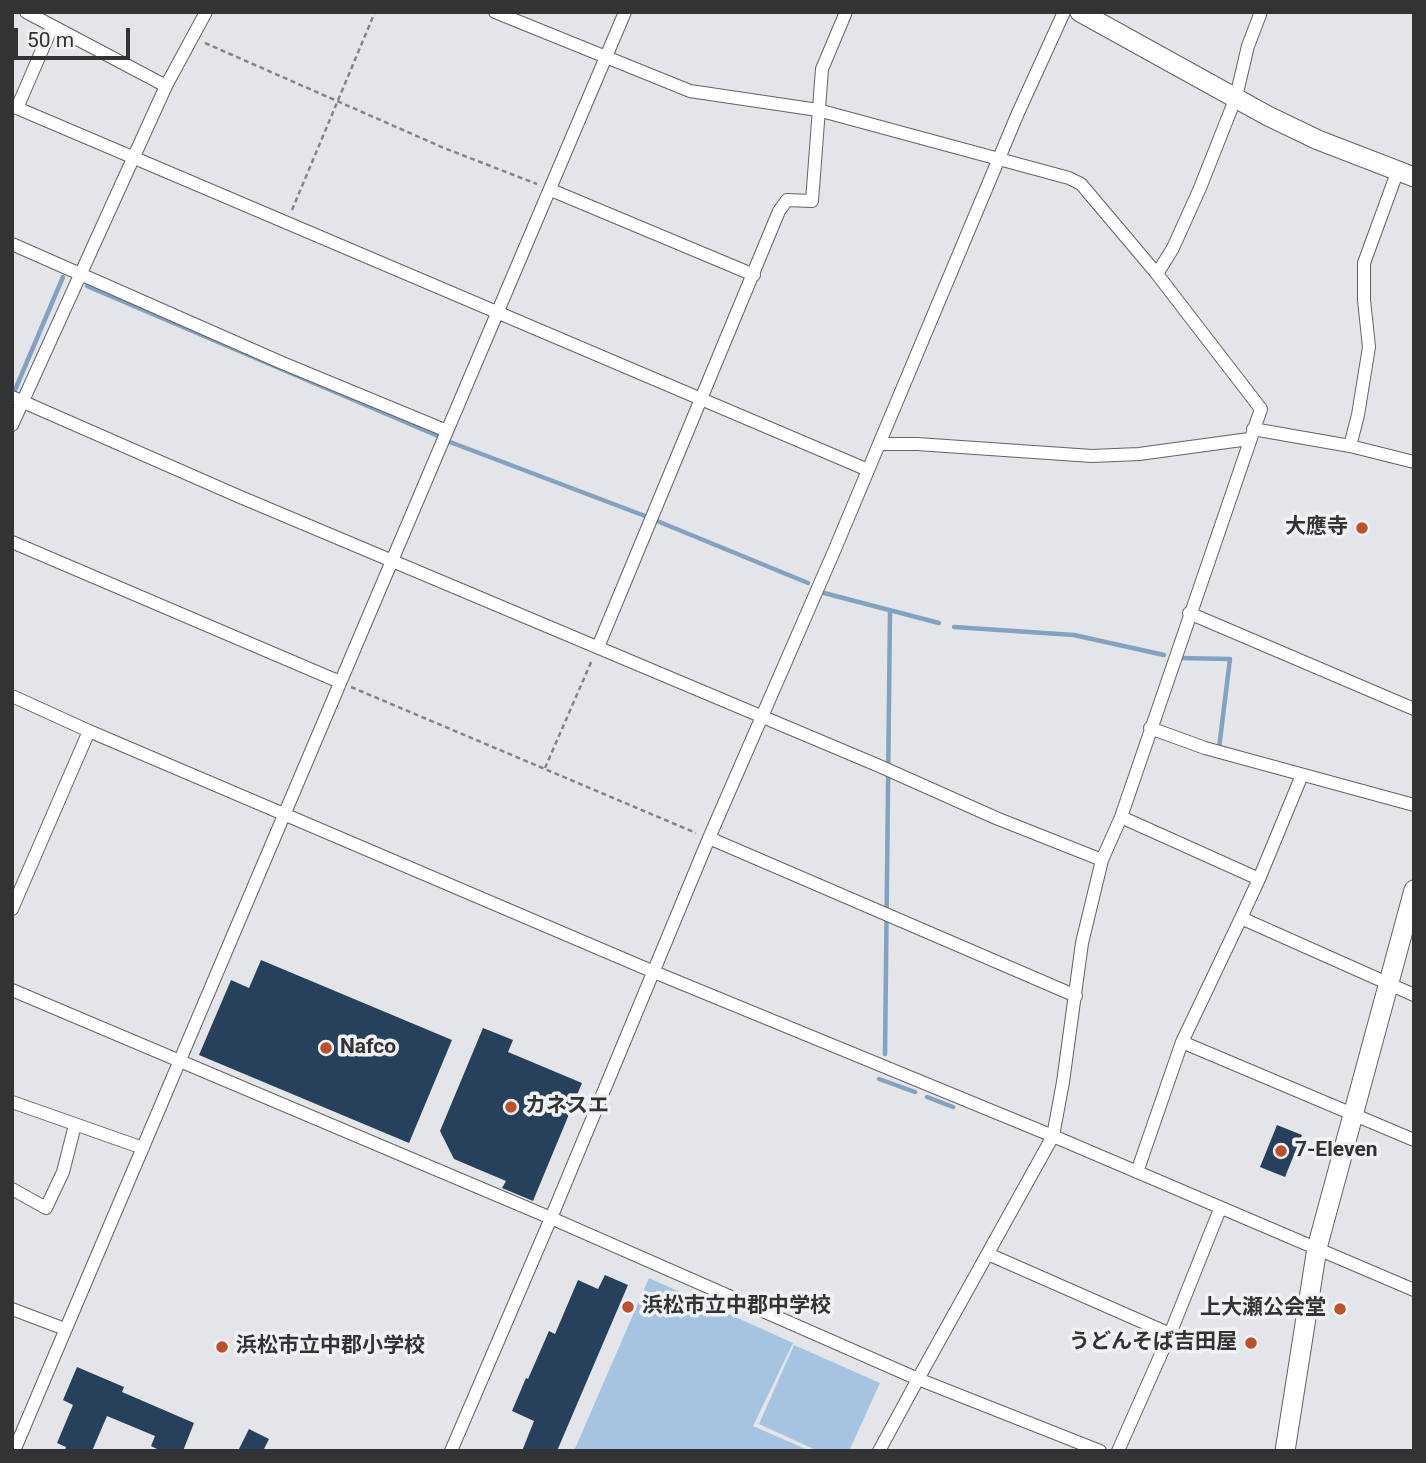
<!DOCTYPE html>
<html>
<head>
<meta charset="utf-8">
<style>
	body { margin:0 }
	#map { position:relative; width:1426px; height:1463px; overflow:hidden; background:#e3e5e8; font-family:Roboto,sans-serif }
	canvas { display:block }
	.frame { position:absolute; inset:0; border:14px solid #323334; pointer-events:none }
	.scale { position:absolute; left:14px; top:28px; width:116px; height:32px; box-sizing:border-box; border:4px solid #323334; border-top:0; padding-left:9px; font-size:21px; line-height:24px; white-space:nowrap; color:#323334; -webkit-text-stroke:5px #f0f2f5; paint-order:stroke }
</style>
</head>
<body>
<div id="map">
<canvas width="1426" height="1463"></canvas>
<div class="frame"></div>
<div class="scale">50 m</div>
</div>
<script>
const ctx = document.querySelector('canvas').getContext('2d');
ctx.lineJoin = 'round';
function fillPath(path, color) { ctx.fillStyle = color; ctx.fill(path, 'evenodd'); }
const shape = rows => new Path2D(rows.map(r => 'M' + r).join(''));
function stroke(path, color, width, dash) { ctx.strokeStyle = color; ctx.lineWidth = width; ctx.lineCap = dash ? 'butt' : 'round'; ctx.setLineDash(dash || []); ctx.stroke(path); }
function label(font, color, halo, rows, align = 'center') {
  ctx.font = font + ' Roboto,"Noto Sans JP",sans-serif'; ctx.lineWidth = 7; ctx.setLineDash([]); ctx.textBaseline = 'middle'; ctx.strokeStyle = halo; ctx.fillStyle = color; for (const [text, x, y, turn = 0] of rows) {
    ctx.save(); ctx.translate(x, y); ctx.rotate((+turn || 0) * Math.PI / 180); ctx.textAlign = isNaN(turn) ? turn : align; if (halo) ctx.strokeText(text, 0, 0); ctx.fillText(text, 0, 0); ctx.restore();
  }
}
fillPath(shape([
	[649,1278,793,1343,753,1426,810,1451,574,1451],
	[794,1345,880,1383,849,1451,818,1451,759,1424]
]), '#a6c3e2');
stroke(shape([
	[87,286,438,436],
	[15,390,63,277],
	[450,442,645,516,808,583],
	[824,593,939,623],
	[954,627,1074,635,1164,655],
	[1179,658,1230,659,1219,748,1221,748],
	[885,1054,890,612],
	[879,1079,915,1092],
	[927,1097,953,1107]
]), '#84a1c0', 4.5);
fillPath(shape([
	[261,960,452,1040,409,1143,199,1055,231,980,249,988],
	[483,1028,513,1040,508,1052,582,1083,533,1201,502,1188,506,1181,454,1159,440,1131],
	[1277,1125,1302,1135,1285,1177,1260,1167],
	[605,1275,628,1285,557,1451,522,1451,534,1421,512,1411,526,1378,528,1379,549,1331,555,1334,578,1280,598,1289],
	[77,1367,124,1387,122,1392,194,1423,183,1451,161,1451,151,1446,155,1436,107,1416,92,1451,65,1451,66,1447,57,1443,73,1405,63,1400],
	[249,1429,269,1439,263,1451,238,1451]
]), '#27405b');
const street = shape([
	[26,12,166,86],
	[495,12,690,91,818,110,1069,178,1081,184,1157,274,1261,409,1121,817],
	[52,27,17,108,868,470],
	[551,190,754,275],
	[12,244,280,362,447,431],
	[1157,274,1173,248,1200,188,1236,97,1248,46,1261,12],
	[12,397,238,496,877,765,996,818,1102,860,1121,817,1259,879,1241,918,1414,995],
	[12,425,166,86,206,12],
	[1253,429,1350,446,1414,462],
	[879,444,917,444,1092,456,1139,454,1249,439],
	[1350,446,1358,415,1369,347,1364,300,1364,263,1398,170],
	[12,542,340,682],
	[1189,613,1414,709],
	[598,647,779,211,787,200,812,201,822,69,846,12],
	[12,696,89,731,654,972,1053,1136,1414,1290],
	[1150,728,1205,748,1414,805],
	[709,838,1076,996],
	[1259,879,1302,775],
	[12,909,89,731],
	[12,990,551,1218,918,1379,879,1451],
	[1182,1042,1414,1140],
	[12,1102,143,1148],
	[1137,1172,1182,1042,1241,918],
	[12,1189,46,1208,63,1172,75,1125],
	[988,1254,1170,1334],
	[12,1309,65,1329],
	[14,1451,625,12],
	[451,1451,551,1218,709,838,835,549,1018,113,1064,12],
	[1100,1451,918,1379,1053,1136,1063,1082,1082,943,1102,860],
	[1118,1451,1170,1334,1220,1209]
]);
const secondary = shape([
	[1080,12,1268,116,1318,140,1414,177],
	[1285,1451,1317,1248,1414,890]
]);
stroke(street, '#616366', 14);
stroke(secondary, '#616366', 21);
stroke(shape([
	[205,43,444,148,537,184],
	[292,210,375,12],
	[351,687,696,833],
	[545,768,592,660]
]), '#848587', 2.5, [5, 3.5]);
stroke(street, '#fff', 12);
stroke(secondary, '#fff', 19);
for (const [x, y, r, color] of [
	[1362,528,7,"#b9522a"],
	[326,1048,7,"#b9522a"],
	[511,1107,7,"#b9522a"],
	[1281,1151,7,"#b9522a"],
	[628,1307,7,"#b9522a"],
	[1340,1309,7,"#b9522a"],
	[1251,1343,7,"#b9522a"],
	[222,1347,7,"#b9522a"]
]) { const dot = new Path2D(); dot.arc(x, y, r, 0, 2 * Math.PI); ctx.fillStyle = color; ctx.fill(dot); stroke(dot, '#f0f2f5', 2.5); }
label('bold 21px', '#323334', '#f0f2f5', [
	["大應寺",1348,528,"right"],
	["Nafco",340,1048],
	["カネスエ",525,1107],
	["7-Eleven",1295,1151],
	["浜松市立中郡中学校",642,1307],
	["上大瀬公会堂",1326,1309,"right"],
	["うどんそば吉田屋",1237,1343,"right"],
	["浜松市立中郡小学校",236,1347]
], 'left');
</script>
</body>
</html>
